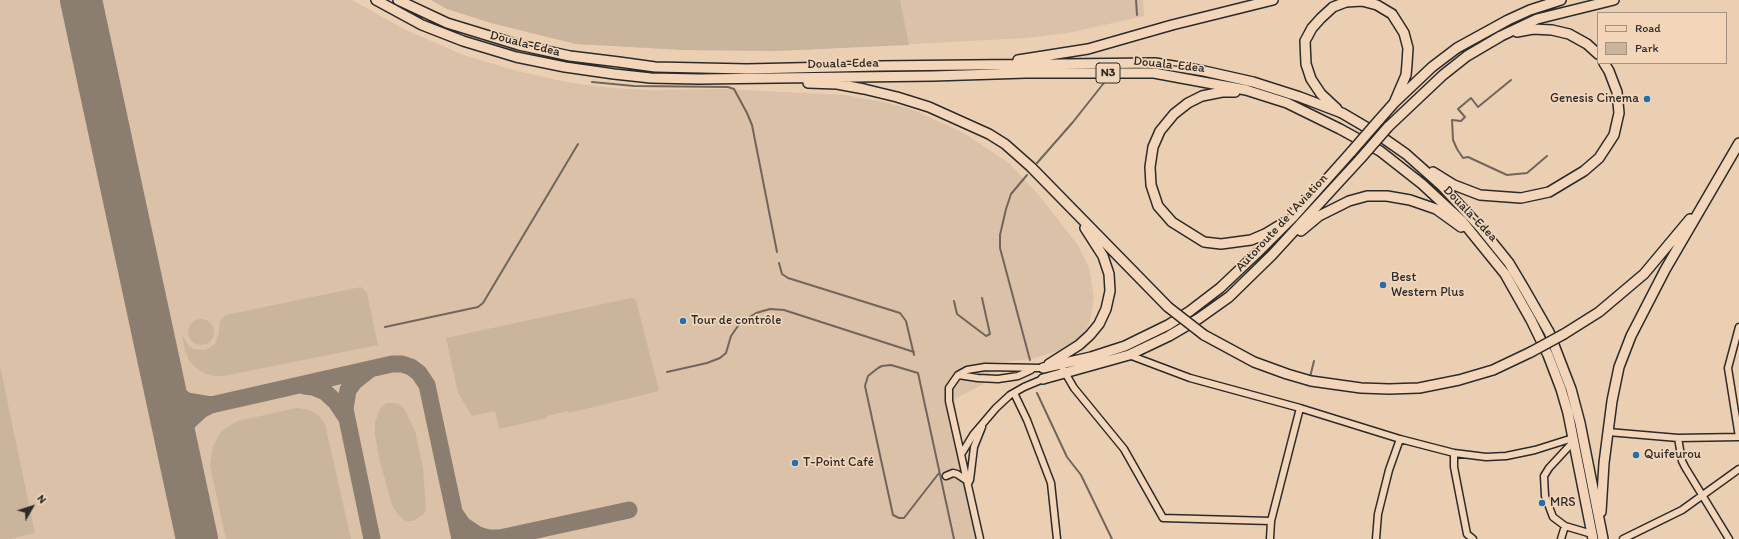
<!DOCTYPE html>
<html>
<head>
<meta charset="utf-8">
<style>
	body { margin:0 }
	#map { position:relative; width:1739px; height:539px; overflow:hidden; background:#ebcfb3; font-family:Itim,sans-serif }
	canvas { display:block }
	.legend { position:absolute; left:1597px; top:12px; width:130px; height:52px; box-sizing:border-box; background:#f3d6b9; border:1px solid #a39280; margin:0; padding:5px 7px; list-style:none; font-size:12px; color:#2b2b2b }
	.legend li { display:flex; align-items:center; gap:8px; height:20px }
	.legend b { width:20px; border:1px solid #a39280 }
	.north { position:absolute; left:12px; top:487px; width:40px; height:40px; -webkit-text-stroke:3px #f3d6b9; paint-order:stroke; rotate:51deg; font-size:11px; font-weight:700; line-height:16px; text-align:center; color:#2b2b2b }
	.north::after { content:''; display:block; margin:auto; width:14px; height:18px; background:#2b2b2b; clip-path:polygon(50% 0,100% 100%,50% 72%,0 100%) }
</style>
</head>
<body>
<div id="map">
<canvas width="1739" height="539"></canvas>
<ul class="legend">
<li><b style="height:5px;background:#f3d6b9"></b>Road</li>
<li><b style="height:11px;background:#cbb49c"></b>Park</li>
</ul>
<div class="north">N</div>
</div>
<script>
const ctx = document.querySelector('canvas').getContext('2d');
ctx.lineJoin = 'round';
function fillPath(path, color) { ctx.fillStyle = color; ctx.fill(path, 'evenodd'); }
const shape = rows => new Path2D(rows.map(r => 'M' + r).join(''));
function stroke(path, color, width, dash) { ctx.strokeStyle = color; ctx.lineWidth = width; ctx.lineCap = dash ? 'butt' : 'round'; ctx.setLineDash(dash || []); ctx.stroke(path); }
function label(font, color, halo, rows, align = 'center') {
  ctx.font = font + ' Itim,sans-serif'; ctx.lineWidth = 3.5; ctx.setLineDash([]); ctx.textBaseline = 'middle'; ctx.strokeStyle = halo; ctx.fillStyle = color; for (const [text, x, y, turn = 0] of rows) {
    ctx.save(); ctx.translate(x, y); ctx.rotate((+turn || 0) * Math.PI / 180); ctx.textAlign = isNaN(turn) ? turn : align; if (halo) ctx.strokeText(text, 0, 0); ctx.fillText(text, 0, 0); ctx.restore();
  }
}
fillPath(shape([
	[0,0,352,0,406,30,463,55,517,71,566,82,612,88,652,90,722,89,845,95,884,102,911,109,962,132,1009,163,1042,199,1077,244,1089,267,1094,298,1090,321,1086,330,1073,342,1058,351,1031,359,991,363,989,381,955,399,957,424,977,539,11,539,35,533,0,365],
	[431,0,1143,0,1144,16,1068,33,1026,38,777,51,684,50,576,44,491,23,447,9]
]), '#dbc1a8');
fillPath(shape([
	[431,0,900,0,909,45,776,51,684,50,576,44,491,23,447,9],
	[361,287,367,293,378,345,224,376,214,376,204,373,196,368,189,360,185,350,182,335,188,345,193,349,205,350,215,344,219,333,220,321,226,315],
	[631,298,636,300,659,391,569,413,568,411,547,416,547,418,499,429,495,411,472,416,458,393,446,338],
	'188 332a13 13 0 1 1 26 0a13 13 0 1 1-26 0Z',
	[0,365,35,533,11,539,0,539],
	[386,403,393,403,399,404,405,410,415,431,423,468,426,509,424,514,413,521,406,521,398,515,392,505,379,458,375,434,375,422,380,409],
	[296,408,305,409,313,412,319,416,325,424,351,539,226,539,210,466,213,446,220,433,229,426,238,421]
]), '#cbb49c');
stroke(shape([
	[1136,0,1137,15],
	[1511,80,1478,107,1471,98,1458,109,1465,117,1461,121,1452,120,1453,140,1457,149,1463,158,1468,157,1507,175,1527,173,1547,156],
	[592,82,634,86,728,87,734,89,747,113,752,125,777,252],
	[1037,163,1073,122,1107,79],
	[1027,175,1011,194,1006,209,1000,235,1000,248,1030,360],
	[779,263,782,274,788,278,900,313,906,321,914,355],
	[954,301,957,314,986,336,990,334,982,298],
	[385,327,478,307,483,303,578,144],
	[667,372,707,363,720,358,726,353,731,336,740,323,756,313,770,309,784,310,914,352],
	[1310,377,1314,361],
	[1037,393,1067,457,1081,475,1112,539],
	[939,473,904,518,899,518,893,515,865,386,868,376,878,368,882,366,891,365,918,373,954,539]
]), '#71665c', 2);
stroke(shape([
	[369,370,355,381,348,390,345,409,372,539],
	[161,372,166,382,178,395,187,401,211,405,392,364,402,364,411,367,419,373,427,385,460,539],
	[304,386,313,387,325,392,336,402,346,417],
	[179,454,181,437,188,422,201,410,211,405],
	[456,515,463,525,478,535,488,538,499,538],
	[495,539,629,510]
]), '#8b7d6f', 17);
stroke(shape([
	[81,0,197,539]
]), '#8b7d6f', 42);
const minor = shape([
	[1739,327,1728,368,1739,437],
	[1129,355,1190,378,1300,408,1400,439,1454,453,1486,457,1506,456,1535,450,1573,438],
	[1060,364,1074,388,1124,449,1163,518,1271,521],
	[958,375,978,378,998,379,1018,376,1031,370],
	[1014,393,1027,420,1051,483,1057,539],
	[1608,432,1678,438,1739,437],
	[1678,438,1682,461,1685,467,1729,539],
	[1573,442,1549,468,1544,476,1545,496,1553,517,1565,526,1592,534],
	[962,453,973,435,996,408,1010,395,1024,387,1043,379],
	[1454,453,1454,467,1467,534,1473,539],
	[946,476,953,473,957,474,969,482],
	[970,480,974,447,982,427],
	[980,539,949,401,949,388,958,375,967,370,985,367,1043,368],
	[1270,539,1271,521,1300,408],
	[1376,539,1378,514,1389,470,1400,439],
	[1561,539,1565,526],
	[1623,539,1682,510,1739,469]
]);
const highway = shape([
	[376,0,422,25,463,41,516,57,565,67,614,74,651,78,699,79,933,76,1026,73,1154,73,1246,90,1287,103,1340,129,1380,151,1422,184,1462,221,1505,274,1531,320,1548,355,1561,389,1568,413,1593,539],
	[398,0,447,23,519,45,570,56,619,62,655,67,747,69,879,66,1155,63,1204,71,1253,82,1300,97,1342,113,1376,133,1406,154,1442,186,1480,227,1509,263,1525,290,1549,332,1571,389,1580,423,1603,539],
	[1517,32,1533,29,1552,30,1569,34,1587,44,1598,54],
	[1018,60,1088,49,1172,25,1273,0],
	[808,83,837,84,864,89,897,97,929,107,989,134,1005,144,1031,167,1168,307],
	[1235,92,1222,92,1202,96,1188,103,1174,114,1160,131,1153,147,1150,167,1151,185,1158,206,1172,222,1204,242,1221,244,1251,240,1265,234,1283,223],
	[1337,109,1321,94,1311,79,1306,64,1305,41,1312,28,1321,18,1333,7,1346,2,1362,1,1377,5,1392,14,1404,33,1408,48,1407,64,1406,75,1394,103],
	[1379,120,1394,103,1432,67,1457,48,1508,20,1530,10,1561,0],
	[1388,127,1443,75,1467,56,1501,36,1537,19,1614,0],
	[1433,172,1454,185,1480,195,1521,198,1549,192,1584,171,1599,158,1614,135,1619,113,1617,92,1609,71,1604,63],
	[1301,231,1319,216,1349,201,1367,196,1387,196,1410,200,1436,209,1461,227],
	[1564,334,1599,312,1644,274,1690,219],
	[1204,335,1254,362,1287,374,1311,381,1361,388,1389,389,1419,388,1459,380,1493,370,1531,352],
	[1049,364,1079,345,1090,335,1099,324,1106,309,1110,291,1109,274,1103,256,1085,228],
	[1043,368,1091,357,1125,346,1168,325,1190,311,1220,288,1257,253,1294,216,1352,151],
	[1043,379,1129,355,1169,336,1198,319,1229,297,1272,255,1361,158],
	[1601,512,1604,463,1612,401,1619,367,1631,336,1665,270,1739,143]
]);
stroke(minor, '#2b2b2b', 9);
stroke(highway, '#2b2b2b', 12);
stroke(minor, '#f3d6b9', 6);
stroke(highway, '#f3d6b9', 9);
const highwayBridge = shape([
	[1352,151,1379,120],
	[1361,158,1388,127],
	[1168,307,1204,335],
	[1531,352,1564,334]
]);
stroke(highwayBridge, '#2b2b2b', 12, []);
stroke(highwayBridge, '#f3d6b9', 9);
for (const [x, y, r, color] of [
	[1647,99,4,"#1f6fb2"],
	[1383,285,4,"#1f6fb2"],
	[683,321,4,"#1f6fb2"],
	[1636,455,4,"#1f6fb2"],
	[795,463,4,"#1f6fb2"],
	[1542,503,4,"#1f6fb2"]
]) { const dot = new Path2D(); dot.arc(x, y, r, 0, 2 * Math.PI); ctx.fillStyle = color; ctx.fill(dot); stroke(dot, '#f3d6b9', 1.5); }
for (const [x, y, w] of [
	[1108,73,24]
]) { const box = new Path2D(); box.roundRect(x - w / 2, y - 10, w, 20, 3); ctx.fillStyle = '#f3d6b9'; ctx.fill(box); stroke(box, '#2b2b2b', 1); }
label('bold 12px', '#2b2b2b', null, [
	["N3",1108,73]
]);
label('13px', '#2b2b2b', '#f3d6b9', [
	["Douala-Edea",525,44,14],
	["Douala-Edea",843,64,-1],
	["Douala-Edea",1169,65,6],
	["Douala-Edea",1470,214,46],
	["Autoroute de l'Aviation",1282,223,-47]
]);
label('13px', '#2b2b2b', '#f3d6b9', [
	["Genesis Cinema",1639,99,"right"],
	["Best",1391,278],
	["Western Plus",1391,293],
	["Tour de contrôle",691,321],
	["Quifeurou",1644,455],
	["T-Point Café",803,463],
	["MRS",1550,503]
], 'left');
</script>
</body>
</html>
